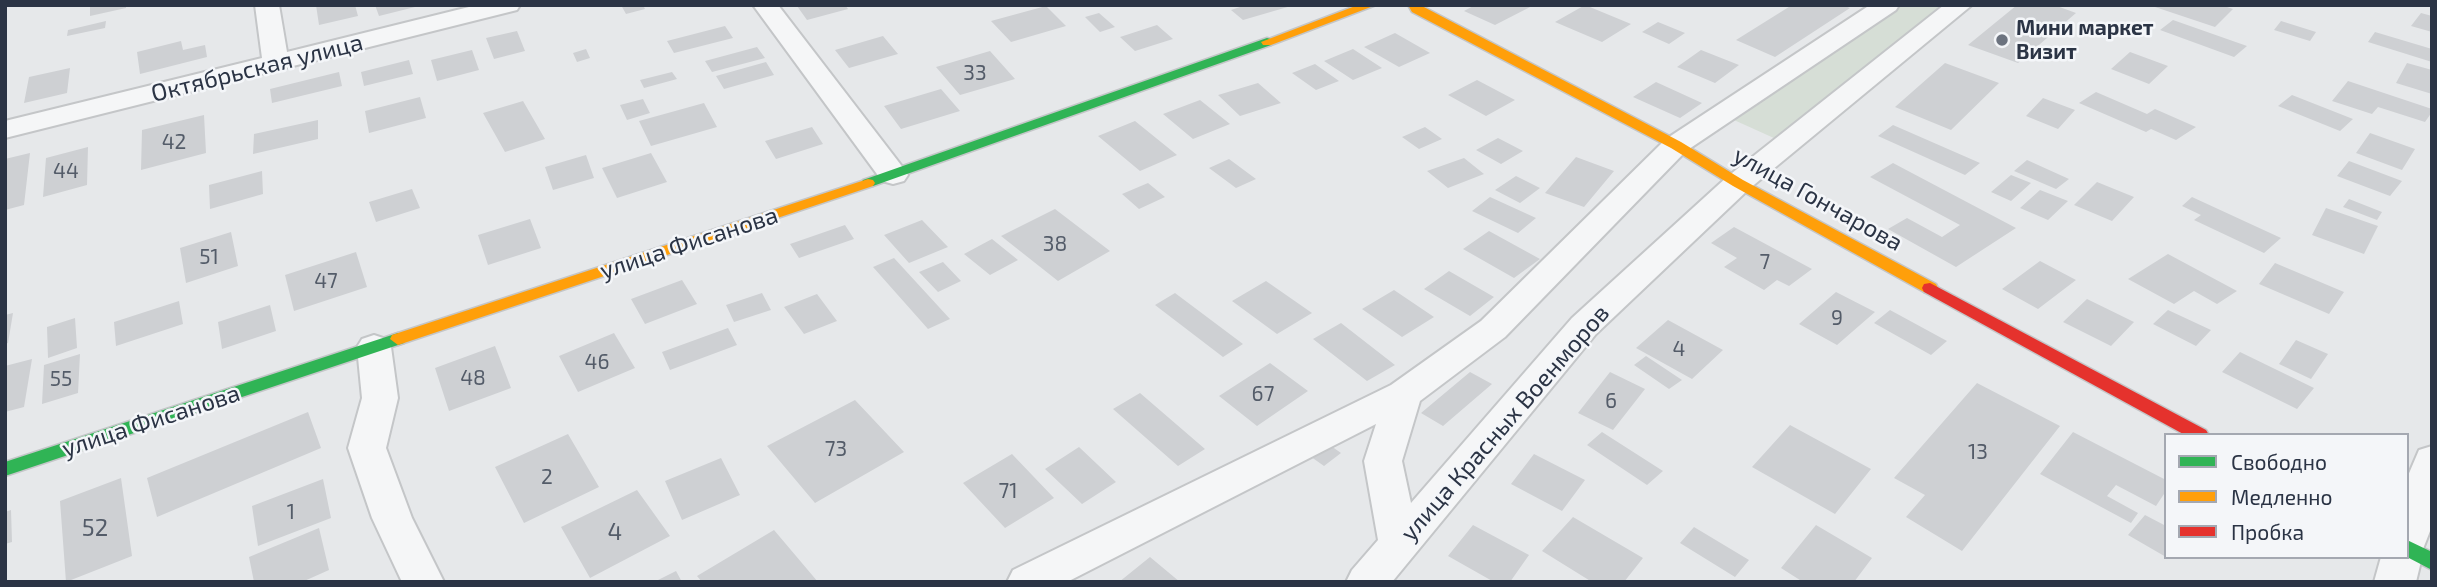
<!DOCTYPE html>
<html>
<head>
<meta charset="utf-8">
<style>
	body { margin:0 }
	#map { position:relative; width:2437px; height:587px; overflow:hidden; background:#e6e8ea; font-family:"Exo 2",sans-serif }
	canvas { display:block }
	.frame { position:absolute; inset:0; border:7px solid #2b3445; pointer-events:none }
	.legend { position:absolute; left:2164px; top:433px; width:245px; height:126px; box-sizing:border-box; background:#f4f6f9; border:2px solid #a4a8b1; margin:0; padding:9px 12px; list-style:none; font-size:21px; color:#2b3445 }
	.legend li { display:flex; align-items:center; gap:14px; height:35px }
	.legend b { width:35px; border:2px solid #a4a8b1 }
</style>
</head>
<body>
<div id="map">
<canvas width="2437" height="587"></canvas>
<div class="frame"></div>
<ul class="legend">
<li><b style="height:9px;background:#30b455"></b>Свободно</li>
<li><b style="height:9px;background:#ff9f0a"></b>Медленно</li>
<li><b style="height:9px;background:#e5322d"></b>Пробка</li>
</ul>
</div>
<script>
const ctx = document.querySelector('canvas').getContext('2d');
ctx.lineJoin = 'round';
function fillPath(path, color) { ctx.fillStyle = color; ctx.fill(path, 'evenodd'); }
const shape = rows => new Path2D(rows.map(r => 'M' + r).join(''));
function stroke(path, color, width, dash) { ctx.strokeStyle = color; ctx.lineWidth = width; ctx.lineCap = dash ? 'butt' : 'round'; ctx.setLineDash(dash || []); ctx.stroke(path); }
function label(font, color, halo, rows, align = 'center') {
  ctx.font = font + ' "Exo 2",sans-serif'; ctx.lineWidth = 5; ctx.setLineDash([]); ctx.textBaseline = 'middle'; ctx.strokeStyle = halo; ctx.fillStyle = color; for (const [text, x, y, turn = 0] of rows) {
    ctx.save(); ctx.translate(x, y); ctx.rotate((+turn || 0) * Math.PI / 180); ctx.textAlign = isNaN(turn) ? turn : align; if (halo) ctx.strokeText(text, 0, 0); ctx.fillText(text, 0, 0); ctx.restore();
  }
}
fillPath(shape([
	[1902,5,1946,5,1776,139,1734,120]
]), '#d6ded6');
fillPath(shape([
	[90,5,126,5,126,8,90,16],
	[316,5,355,5,358,16,319,25],
	[375,5,419,5,419,6,379,16],
	[621,5,643,5,645,9,626,14],
	[801,5,845,5,848,9,807,20,797,6],
	[1246,5,1291,5,1291,6,1243,20,1231,10],
	[1475,5,1534,5,1495,25,1464,11],
	[1585,5,1631,24,1602,42,1555,22],
	[1792,5,1842,5,1850,8,1775,57,1736,40],
	[2017,5,2054,5,2076,13,2018,63,1968,45],
	[2221,5,2233,9,2215,27,2152,6],
	[1046,6,1066,26,1011,42,991,21],
	[1099,13,1115,27,1100,32,1085,17],
	[2421,13,2432,16,2432,32,2411,26],
	[2173,20,2247,46,2234,57,2160,30],
	[106,21,105,28,67,36,68,30],
	[2281,21,2316,32,2310,41,2274,30],
	[1658,22,1685,33,1669,44,1642,32],
	[1157,25,1173,39,1135,51,1120,37],
	[725,26,733,38,674,53,667,41],
	[517,31,525,51,494,59,486,38],
	[2375,32,2432,49,2432,62,2368,42],
	[1395,33,1430,53,1399,67,1364,47],
	[883,36,898,54,849,68,835,50],
	[181,41,183,50,205,45,207,57,140,74,137,52],
	[757,47,765,58,712,72,705,61],
	[586,49,590,58,577,62,573,53],
	[1353,49,1382,68,1353,80,1324,61],
	[472,50,479,70,437,81,431,60],
	[1701,50,1739,65,1715,83,1677,67],
	[990,51,1015,79,960,95,936,67],
	[2130,52,2168,66,2149,84,2111,69],
	[409,60,413,74,364,86,361,72],
	[766,62,774,75,724,89,716,76],
	[1945,63,1999,83,1951,130,1895,107],
	[2407,63,2432,70,2432,94,2396,83],
	[1315,64,1339,81,1316,90,1292,73],
	[70,68,67,93,24,103,29,77],
	[339,72,342,86,272,103,270,89],
	[672,72,677,79,644,88,640,80],
	[1477,80,1515,100,1486,116,1448,95],
	[2348,81,2432,109,2432,112,2425,122,2378,107,2372,114,2332,101],
	[1656,82,1702,103,1680,118,1633,97],
	[1258,83,1281,103,1240,116,1218,95],
	[941,89,960,111,901,129,884,106],
	[2096,92,2147,114,2155,109,2196,127,2176,140,2151,129,2146,132,2079,103],
	[2292,95,2353,119,2340,131,2278,106],
	[420,97,426,118,369,133,365,111],
	[2043,98,2075,110,2058,129,2026,116],
	[643,99,650,113,627,120,620,105],
	[1200,100,1230,124,1193,139,1163,114],
	[523,101,545,139,505,152,483,113],
	[704,103,717,127,651,146,639,121],
	[204,115,206,153,141,170,142,130],
	[318,120,318,139,253,154,254,134],
	[1135,121,1177,155,1140,171,1098,136],
	[1893,125,1980,163,1965,175,1878,136],
	[812,127,823,144,776,159,765,141],
	[1425,127,1442,139,1419,149,1402,137],
	[2370,133,2415,149,2402,170,2356,153],
	[1498,138,1523,151,1501,164,1476,150],
	[88,147,87,185,43,197,46,158],
	[30,153,24,205,5,210,5,159],
	[651,153,667,182,617,198,602,168],
	[586,155,594,178,553,190,545,167],
	[1576,157,1614,171,1584,207,1545,193],
	[1464,158,1484,174,1448,188,1427,171],
	[1229,159,1256,179,1236,188,1209,168],
	[2027,160,2069,179,2056,189,2014,171],
	[2349,161,2402,181,2390,196,2337,176],
	[1893,163,2016,228,1956,267,1888,229,1907,218,1942,237,1960,225,1870,177],
	[262,171,263,194,210,209,209,185],
	[2011,175,2031,183,2011,201,1991,192],
	[1516,176,1540,188,1520,203,1495,190],
	[2097,182,2134,197,2112,221,2074,205],
	[1148,183,1165,197,1139,209,1122,194],
	[412,189,420,208,376,222,369,202],
	[2040,190,2068,201,2048,220,2020,208],
	[1490,197,1536,218,1518,233,1472,211],
	[2192,197,2281,238,2264,253,2194,220,2201,215,2182,206],
	[2349,199,2382,212,2377,220,2343,207],
	[2326,208,2378,226,2364,254,2312,235],
	[1055,209,1110,251,1058,281,1001,236],
	[530,219,541,248,488,265,478,235],
	[922,220,948,247,909,263,884,235],
	[845,225,854,239,799,258,790,244],
	[1734,227,1812,269,1789,286,1777,280,1764,290,1724,267,1737,258,1711,243],
	[1489,231,1540,259,1514,278,1463,249],
	[231,232,238,266,186,283,180,248],
	[992,239,1018,260,990,275,964,254],
	[356,252,367,287,294,311,285,275],
	[2168,254,2237,291,2217,304,2194,291,2174,304,2128,279],
	[894,258,950,319,928,329,873,267],
	[2040,261,2076,280,2038,309,2002,289],
	[943,262,961,281,938,292,919,272],
	[2275,263,2344,292,2329,314,2259,284],
	[1449,271,1494,297,1470,316,1424,289],
	[682,280,697,304,645,324,631,299],
	[1266,281,1312,313,1277,334,1232,301],
	[1394,290,1434,317,1402,337,1362,309],
	[1836,292,1875,312,1837,345,1799,324],
	[762,293,771,310,734,322,726,305],
	[1175,293,1243,344,1223,357,1155,305],
	[817,294,837,321,804,334,784,307],
	[2087,299,2134,322,2111,346,2063,322],
	[179,301,183,324,116,346,114,322],
	[270,305,276,331,222,349,218,322],
	[1890,310,1947,341,1931,355,1874,323],
	[2168,310,2211,330,2196,346,2153,324],
	[13,313,8,343,5,344,5,315],
	[75,318,77,348,48,358,47,327],
	[1668,320,1723,350,1692,379,1636,348],
	[1341,323,1395,365,1367,381,1313,339],
	[728,328,737,345,670,370,662,352],
	[614,333,635,368,578,392,559,356],
	[2296,340,2328,354,2311,379,2279,364],
	[495,346,511,388,449,411,435,368],
	[2240,352,2314,388,2297,409,2222,372],
	[80,354,78,393,42,404,44,365],
	[1646,356,1682,380,1669,389,1634,365],
	[32,359,24,407,5,412,5,366],
	[1270,363,1308,391,1257,426,1219,396],
	[1470,372,1492,384,1443,426,1421,413],
	[1610,372,1645,389,1613,430,1578,413],
	[1977,383,2060,426,1962,551,1906,517,1925,495,1894,478],
	[1140,393,1205,449,1178,466,1113,409],
	[855,400,904,452,815,503,767,446],
	[308,412,321,448,157,517,147,478],
	[1790,425,1871,469,1835,514,1752,467],
	[1602,432,1663,471,1647,485,1587,445],
	[2073,432,2166,480,2166,491,2156,506,2116,485,2107,496,2138,513,2131,523,2040,474],
	[568,434,599,487,524,523,495,467],
	[1324,441,1341,453,1324,466,1307,454],
	[1079,447,1116,482,1082,504,1045,469],
	[1012,454,1054,498,1005,528,963,483],
	[1534,454,1585,480,1562,511,1511,484],
	[721,458,740,495,682,520,665,481],
	[121,478,132,556,66,582,60,501],
	[323,479,331,518,258,546,252,506],
	[637,490,670,536,590,578,561,527],
	[11,510,12,542,5,544,5,512],
	[2145,515,2166,526,2166,557,2128,535],
	[1573,517,1643,558,1624,582,1592,582,1542,551],
	[1473,525,1529,555,1510,582,1494,582,1448,556],
	[1816,525,1872,558,1854,582,1803,582,1781,568],
	[1694,527,1749,560,1735,577,1680,543],
	[319,528,329,570,302,582,254,582,249,557],
	[774,530,818,582,702,582,697,576],
	[1150,557,1180,582,1119,582],
	[676,571,682,582,654,582]
]), '#ced0d3');
const street = shape([
	[255,5,279,5,287,52,477,5,520,5,517,10,5,138,5,121,262,58,255,5],
	[753,5,778,5,904,169,908,175,904,181,893,184,882,181,753,5],
	[1870,5,1899,5,1896,10,1686,151,1505,337,1420,401,1402,461,1411,503,1572,318,1727,177,1944,5,1972,5,1749,189,1596,334,1392,582,1346,582,1352,570,1378,540,1364,461,1376,424,1067,582,1007,582,1013,570,1391,385,1481,321,1666,139,1870,5],
	[374,335,386,339,391,347,398,398,386,448,412,518,444,582,402,582,372,518,348,448,362,398,357,347,362,339,374,335],
	[2432,446,2432,526,2421,554,2422,557,2416,582,2374,582,2381,557,2407,557,2407,478,2419,450,2432,446]
]);
const fast = shape([
	[1267,38,1271,39,1271,45,873,186,863,186,861,183,863,180,1267,38],
	[398,333,406,339,404,343,5,476,5,462,398,333],
	[2407,540,2432,552,2432,570,2407,557,2407,540]
]);
const slow = shape([
	[1358,5,1376,5,1271,45,1263,45,1261,42,1358,5],
	[1408,5,1420,5,1681,142,1743,180,1936,284,1938,288,1936,292,1924,292,1733,186,1671,148,1412,12,1408,5],
	[868,179,873,180,875,183,873,186,404,343,398,345,390,339,392,335,868,179]
]);
const jam = shape([
	[1930,283,2206,430,2209,435,2185,435,1924,292,1922,288,1924,284,1930,283]
]);
stroke(street, '#c4c6c8', 4);
stroke(fast, '#c4c6c8', 3);
stroke(slow, '#c4c6c8', 3);
stroke(jam, '#c4c6c8', 3);
fillPath(street, '#f5f6f7');
fillPath(fast, '#30b455');
fillPath(slow, '#ff9f0a');
fillPath(jam, '#e5322d');
for (const [x, y, r, color] of [
	[2002,40,7,"#6c737f"]
]) { const dot = new Path2D(); dot.arc(x, y, r, 0, 2 * Math.PI); ctx.fillStyle = color; ctx.fill(dot); stroke(dot, '#f4f6f9', 2.5); }
label('bold 21px', '#2b3445', '#f4f6f9', [
	["Мини маркет",2016,28],
	["Визит",2016,52]
], 'left');
label('21px', '#545c69', null, [
	["33",975,73],
	["42",174,142],
	["44",66,171],
	["38",1055,244],
	["51",209,257],
	["7",1765,262],
	["47",326,281],
	["9",1837,318],
	["4",1679,349],
	["46",597,362],
	["48",473,378],
	["55",61,379],
	["67",1263,394],
	["6",1611,401],
	["73",836,449],
	["13",1978,452],
	["2",547,477],
	["71",1008,491],
	["1",291,512]
]);
label('24px', '#2b3445', '#f4f6f9', [
	["Октябрьская улица",257,68,-14],
	["улица Гончарова",1818,199,29],
	["улица Фисанова",689,243,-18],
	["улица Фисанова",151,421,-18],
	["улица Красных Военморов",1505,423,-49]
]);
label('24px', '#545c69', null, [
	["52",95,528],
	["4",615,532]
]);
</script>
</body>
</html>
